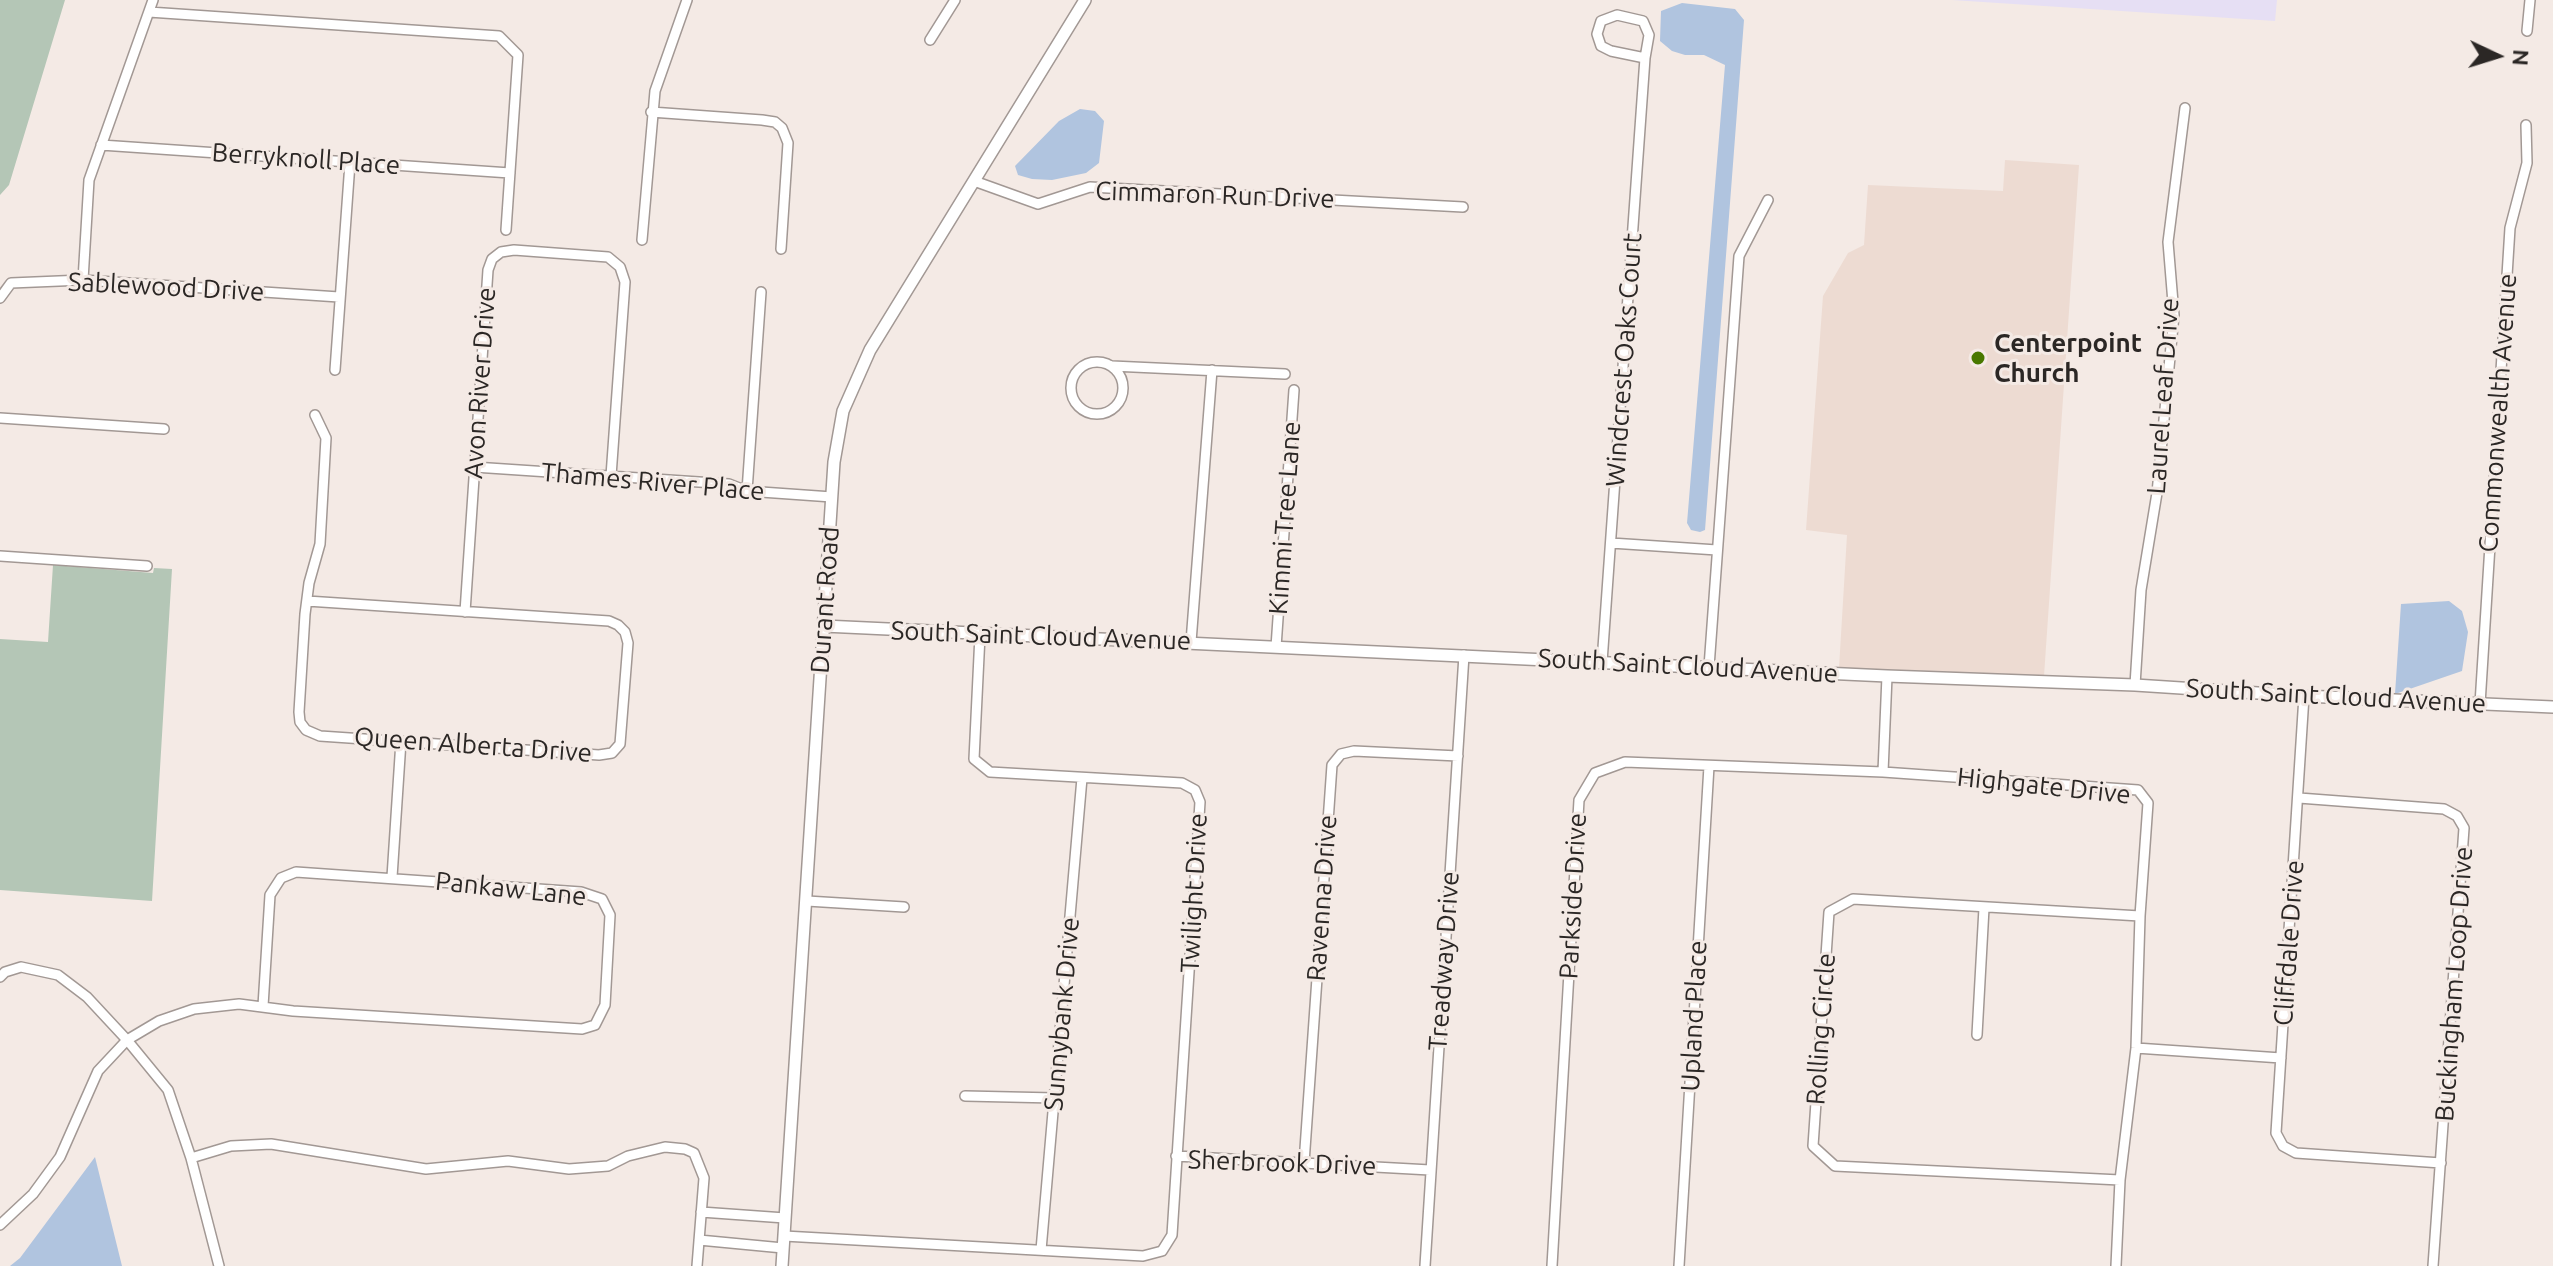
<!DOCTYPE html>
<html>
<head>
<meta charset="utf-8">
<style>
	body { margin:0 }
	#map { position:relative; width:2553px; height:1266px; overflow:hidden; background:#f4eae5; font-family:Ubuntu,sans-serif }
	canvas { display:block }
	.north { position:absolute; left:2457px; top:16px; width:80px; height:80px; -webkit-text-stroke:6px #f4eae5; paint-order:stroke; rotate:94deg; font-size:22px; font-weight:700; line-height:32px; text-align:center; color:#2b2725 }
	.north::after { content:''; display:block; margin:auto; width:28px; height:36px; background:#2b2725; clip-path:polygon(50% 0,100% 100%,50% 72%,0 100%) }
</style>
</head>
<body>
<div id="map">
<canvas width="2553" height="1266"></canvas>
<div class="north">N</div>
</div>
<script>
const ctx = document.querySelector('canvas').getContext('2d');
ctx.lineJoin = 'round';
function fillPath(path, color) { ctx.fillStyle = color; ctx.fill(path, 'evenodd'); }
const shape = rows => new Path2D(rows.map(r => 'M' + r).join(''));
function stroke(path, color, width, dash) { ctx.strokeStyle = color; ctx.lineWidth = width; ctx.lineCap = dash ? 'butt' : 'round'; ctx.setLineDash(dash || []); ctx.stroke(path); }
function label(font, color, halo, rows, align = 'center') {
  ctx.font = font + ' Ubuntu,sans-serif'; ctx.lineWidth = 6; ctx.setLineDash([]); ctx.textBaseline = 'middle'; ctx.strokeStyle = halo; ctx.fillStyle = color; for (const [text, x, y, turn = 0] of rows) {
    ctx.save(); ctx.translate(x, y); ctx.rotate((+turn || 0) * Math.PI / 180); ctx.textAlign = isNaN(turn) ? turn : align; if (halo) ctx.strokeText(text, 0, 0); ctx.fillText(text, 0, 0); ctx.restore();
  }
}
fillPath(shape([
	[2005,160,2079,165,2044,676,1839,668,1847,535,1806,530,1823,296,1848,253,1864,245,1868,185,2003,191]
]), '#eddbd2');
fillPath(shape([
	[1952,0,2277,0,2275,21]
]), '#e6dff4');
fillPath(shape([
	[0,0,65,0,9,185,0,195],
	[53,565,153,573,154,568,172,569,152,901,0,890,0,639,48,642]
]), '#b4c6b6');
fillPath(shape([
	[1682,3,1735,9,1744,20,1705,530,1700,532,1691,530,1687,523,1725,65,1704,55,1685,55,1672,51,1660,41,1661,11],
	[1080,109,1095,111,1104,121,1099,163,1086,173,1052,180,1032,179,1018,175,1015,166,1059,121],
	[2449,601,2462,611,2468,632,2462,671,2395,694,2401,604],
	[95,1157,122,1266,10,1266,20,1258]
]), '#b0c4df');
const minor = shape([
	[149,12,499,36,518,55,506,230],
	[2527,31,2530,0],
	[930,40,955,0],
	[651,112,762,120,775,122,782,128,788,143,781,249],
	[101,145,510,173],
	[974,181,1038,204,1090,187,1463,207],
	[642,240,655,91,687,0],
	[83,280,89,180,153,0],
	[0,298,11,283,83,280,339,297],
	'1071 388a26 26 0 1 1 52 0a26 26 0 1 1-52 0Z',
	[1112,366,1285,374],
	[335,370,350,163],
	[0,418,164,429],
	[474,467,729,484,747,491,832,497],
	[747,491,761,292],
	[1611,543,1717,550],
	[0,556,147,566],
	[307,601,609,621,618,625,625,632,628,643,620,744,612,753,599,755,320,736,306,730,300,722,299,712,305,614,309,583,320,544,326,438,315,415],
	[465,612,488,270,492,259,501,252,514,250,608,257,620,267,625,282,611,476],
	[1191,642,1212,370],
	[1276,647,1294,390],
	[1602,662,1645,58,1611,51,1601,46,1597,34,1601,21,1617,15,1643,21,1649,35,1645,58],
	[1709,667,1739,256,1768,200],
	[2135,685,2141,590,2157,493,2174,315,2168,242,2185,108],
	[2304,696,2276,1133,2283,1146,2296,1153,2441,1163],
	[2480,704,2510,228,2527,163,2526,125],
	[1883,772,1887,676],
	[2299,798,2444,809,2457,816,2464,828,2433,1266],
	[392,877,401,741],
	[807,901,904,907],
	[0,977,5,972,21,967,58,975,87,997,127,1040,168,1090,191,1158,219,1266],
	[1977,1035,1984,908],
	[2136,1048,2281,1058],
	[965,1096,1055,1098],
	[1176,1156,1430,1170],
	[191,1158,231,1146,271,1144,426,1169,508,1161,569,1169,608,1166,628,1156,665,1147,685,1149,694,1153,704,1178,697,1266],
	[1304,1163,1332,765,1341,754,1354,751,1458,756],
	[2120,1180,1835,1166,1813,1146,1829,912,1853,899,2140,916],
	[701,1212,785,1218],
	[0,1225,33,1194,60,1157,98,1071,127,1040,159,1021,194,1009,239,1004,293,1011,582,1029,595,1025,605,1005,610,915,602,899,581,892,296,872,281,878,270,895,263,1006],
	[784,1236,1143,1256,1162,1251,1172,1235,1200,802,1195,790,1182,783,990,772,974,759,980,635],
	[699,1240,783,1248],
	[1041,1250,1082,778],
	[1425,1266,1464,655],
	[1552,1266,1579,800,1595,773,1625,762,1883,772,2138,790,2148,803,2140,916,2136,1048,2120,1180,2116,1266],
	[1679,1266,1709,766]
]);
const tertiary = shape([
	[824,626,1887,676,2135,685,2304,696,2553,707],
	[782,1266,834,462,843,411,870,350,1085,0]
]);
stroke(minor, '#a29894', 12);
stroke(tertiary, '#a29894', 14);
stroke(minor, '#fff', 9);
stroke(tertiary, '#fff', 11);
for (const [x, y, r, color] of [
	[1978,358,8,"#487800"]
]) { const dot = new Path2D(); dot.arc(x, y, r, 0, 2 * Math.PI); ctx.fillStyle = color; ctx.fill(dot); stroke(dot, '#f4eae5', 3); }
label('26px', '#2b2725', '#f4eae5', [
	["Berryknoll Place",306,159,4],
	["Cimmaron Run Drive",1215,195,2],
	["Sablewood Drive",166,287,3],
	["Windcrest Oaks Court",1624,360,-86],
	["Avon River Drive",480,383,-86],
	["Laurel Leaf Drive",2163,396,-86],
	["Commonwealth Avenue",2498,413,-86],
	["Thames River Place",653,482,5],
	["Kimmi Tree Lane",1285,518,-86],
	["Durant Road",825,600,-86],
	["South Saint Cloud Avenue",1041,636,2],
	["South Saint Cloud Avenue",1688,666,3],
	["South Saint Cloud Avenue",2336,696,3],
	["Queen Alberta Drive",473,745,4],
	["Highgate Drive",2044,786,6],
	["Pankaw Lane",511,889,6],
	["Twilight Drive",1194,893,-87],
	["Parkside Drive",1573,896,-87],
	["Ravenna Drive",1322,898,-86],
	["Cliffdale Drive",2289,943,-86],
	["Treadway Drive",1444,961,-86],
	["Buckingham Loop Drive",2454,984,-86],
	["Sunnybank Drive",1062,1014,-85],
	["Upland Place",1694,1016,-87],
	["Rolling Circle",1821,1029,-86],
	["Sherbrook Drive",1282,1163,2]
]);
label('bold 26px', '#2b2725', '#f4eae5', [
	["Centerpoint",1994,343],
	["Church",1994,373]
], 'left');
</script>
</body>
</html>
